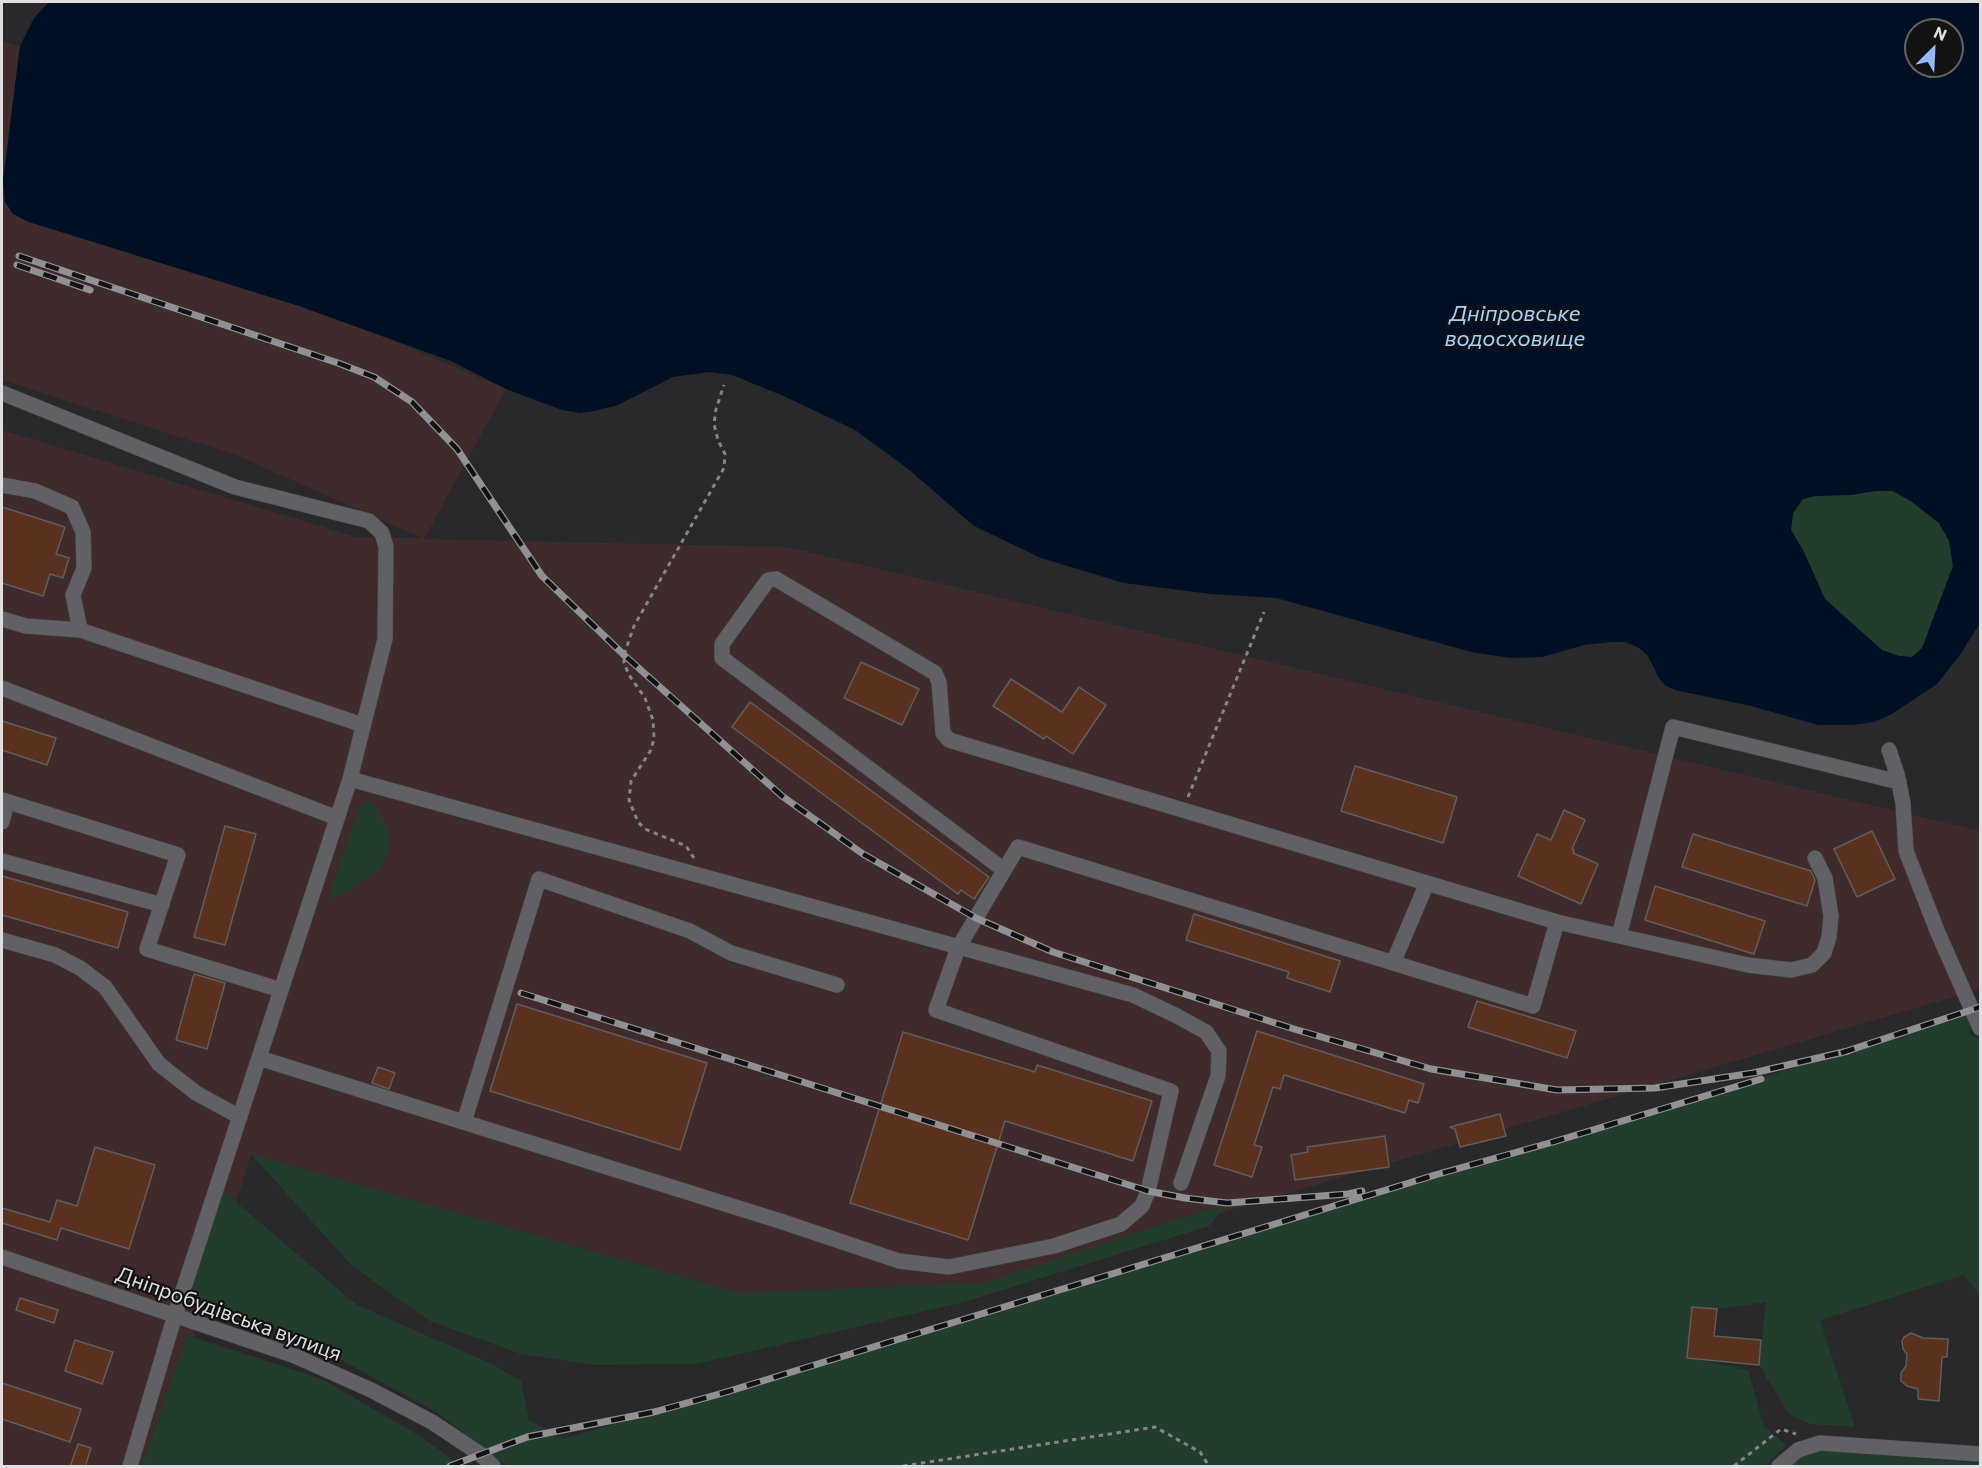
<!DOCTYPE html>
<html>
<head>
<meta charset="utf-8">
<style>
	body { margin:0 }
	#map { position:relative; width:1982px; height:1468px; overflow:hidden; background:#29292c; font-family:Commissioner,sans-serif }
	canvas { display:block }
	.frame { position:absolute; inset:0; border:3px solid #dedee0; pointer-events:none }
	.north { position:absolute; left:1904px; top:18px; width:60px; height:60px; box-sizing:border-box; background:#121213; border:2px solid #646465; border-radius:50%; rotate:24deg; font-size:16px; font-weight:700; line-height:24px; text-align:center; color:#dedee0 }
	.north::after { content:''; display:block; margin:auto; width:21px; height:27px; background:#94b7fd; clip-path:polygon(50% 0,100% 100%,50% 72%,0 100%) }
</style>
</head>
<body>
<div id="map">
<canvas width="1982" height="1468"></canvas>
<div class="frame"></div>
<div class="north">N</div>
</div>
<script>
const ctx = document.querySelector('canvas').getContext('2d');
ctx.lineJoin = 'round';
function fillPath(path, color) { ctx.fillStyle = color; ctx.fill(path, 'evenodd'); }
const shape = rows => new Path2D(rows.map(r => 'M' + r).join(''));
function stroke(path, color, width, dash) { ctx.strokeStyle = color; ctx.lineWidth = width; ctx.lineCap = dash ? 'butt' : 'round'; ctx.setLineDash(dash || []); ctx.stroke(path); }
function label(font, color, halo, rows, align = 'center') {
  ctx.font = font + ' Commissioner,sans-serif'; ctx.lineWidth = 4.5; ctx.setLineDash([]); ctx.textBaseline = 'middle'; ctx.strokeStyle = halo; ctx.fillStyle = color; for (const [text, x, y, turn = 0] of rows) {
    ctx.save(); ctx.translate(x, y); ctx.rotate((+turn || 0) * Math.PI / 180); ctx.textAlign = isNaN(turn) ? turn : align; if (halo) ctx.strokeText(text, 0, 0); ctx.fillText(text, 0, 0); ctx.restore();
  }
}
fillPath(shape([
	[2,41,20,46,3,181,2,193,13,214,29,222,299,306,382,336,506,389,424,539,787,547,1980,831,1980,989,983,1283,740,1293,251,1155,152,1466,2,1466,2,430,356,537,422,538,236,455,2,380]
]), '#3f2b2b');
fillPath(shape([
	[1875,491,1893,491,1912,502,1939,523,1949,541,1953,566,1922,648,1912,657,1899,656,1882,650,1825,599,1803,550,1791,530,1793,513,1803,499,1815,496,1851,495],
	[370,802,376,807,384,820,389,835,390,844,384,862,378,870,341,895,334,898,329,897,341,858,362,803],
	[1971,1010,1969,1034,1980,1040,1980,1296,1964,1275,1820,1320,1855,1427,1810,1424,1789,1414,1759,1365,1766,1302,1717,1309,1692,1307,1687,1358,1748,1370,1764,1427,1787,1445,1764,1466,507,1466,438,1413,307,1341,182,1293,217,1186,357,1305,492,1364,521,1381,529,1420,563,1439,723,1393,887,1342,1765,1077],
	[251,1154,740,1293,983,1283,1227,1203,1209,1226,964,1302,696,1364,595,1365,521,1354,430,1321,352,1266],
	[187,1335,324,1380,418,1435,462,1466,142,1466],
	[1820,1447,1851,1453,1980,1463,1980,1466,1788,1466,1801,1455]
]), '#223d2b');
fillPath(shape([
	[49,2,1980,2,1980,623,1960,655,1937,684,1892,714,1874,722,1852,725,1818,725,1751,706,1675,690,1665,685,1659,678,1648,656,1639,648,1625,642,1612,642,1584,645,1542,657,1510,658,1471,652,1276,598,1211,594,1124,583,1041,558,974,526,907,468,855,430,786,397,732,375,709,372,673,377,618,405,594,411,580,413,562,410,506,389,451,361,299,306,29,222,13,214,5,202,3,181,20,46,34,18],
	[1916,30,1952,30,1952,66,1916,66],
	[1875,491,1893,491,1912,502,1939,523,1949,541,1953,566,1922,648,1912,657,1899,656,1882,650,1825,599,1803,550,1791,530,1793,513,1803,499,1815,496,1851,495]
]), '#001024');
const building = shape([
	[2,507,65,527,56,554,69,558,63,578,50,574,43,596,2,583,2,507],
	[861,662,919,689,902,725,844,698,861,662],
	[1011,679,1062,712,1079,687,1106,705,1073,754,1046,736,1044,739,993,706,1011,679],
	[750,702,989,877,974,899,961,890,958,894,732,727,750,702],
	[2,721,56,738,47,765,2,750,2,721],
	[1355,766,1457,797,1443,843,1341,811,1355,766],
	[1564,810,1585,820,1572,849,1574,850,1573,853,1598,864,1581,904,1518,876,1537,834,1551,840,1564,810],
	[225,826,256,834,225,945,194,937,225,826],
	[1872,831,1895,879,1857,897,1834,849,1872,831],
	[1693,834,1811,871,1815,880,1807,906,1682,867,1693,834],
	[2,876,128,912,118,948,2,915,2,876],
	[1655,886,1765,921,1754,954,1645,920,1655,886],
	[1194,914,1340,961,1330,992,1287,978,1289,972,1186,940,1194,914],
	[194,974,225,983,207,1049,176,1040,194,974],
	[1477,1001,1576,1031,1567,1058,1468,1027,1477,1001],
	[517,1004,707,1063,680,1150,490,1091,517,1004],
	[1257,1031,1424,1084,1418,1103,1409,1100,1405,1113,1284,1075,1280,1089,1273,1087,1254,1145,1262,1147,1252,1177,1214,1165,1257,1031],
	[903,1032,1035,1072,1037,1065,1152,1101,1133,1161,1005,1121,968,1240,850,1203,903,1032],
	[378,1067,395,1073,389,1089,372,1083,378,1067],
	[1500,1114,1506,1136,1460,1147,1455,1129,1450,1127,1500,1114],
	[1385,1136,1389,1167,1295,1180,1291,1155,1308,1152,1307,1147,1385,1136],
	[95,1147,155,1165,129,1249,61,1228,57,1240,2,1223,2,1208,50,1222,57,1200,77,1206,95,1147],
	[20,1298,58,1310,54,1323,16,1310,20,1298],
	[1692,1307,1717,1309,1714,1336,1761,1340,1759,1365,1687,1358,1692,1307],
	[1911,1333,1923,1338,1948,1339,1947,1357,1942,1357,1939,1401,1918,1399,1918,1389,1907,1386,1901,1381,1901,1373,1906,1366,1907,1354,1903,1349,1902,1341,1904,1337,1911,1333],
	[75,1340,113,1352,102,1384,65,1371,75,1340],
	[2,1383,81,1409,70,1442,2,1419,2,1383],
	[78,1444,91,1448,85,1467,70,1467,78,1444]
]);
fillPath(building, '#5a301e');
stroke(building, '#615d5c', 1.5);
const minor = shape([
	[2,393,235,487,369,521,382,533,386,547,385,639,350,779,175,1315,130,1466],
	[2,485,35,491,72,507,83,532,84,568,73,595,80,630],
	[2,619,26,626,80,630,363,725],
	[2,688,337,818],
	[1889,750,1897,774,1903,803,1906,851,1938,933,1980,1028],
	[350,779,1133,995,1177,1016,1206,1032,1219,1051,1218,1076,1181,1183],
	[2,800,178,855,147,949,281,990],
	[2,822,7,802],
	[2,861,162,905],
	[1004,870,722,658,722,644,768,580,776,579,935,673,939,682,943,733,949,740,1557,922],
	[1619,936,1673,727,1899,782],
	[2,940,55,955,80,968,105,987,159,1064,196,1093,240,1117],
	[1393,963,1427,883],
	[259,1058,783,1222,899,1261,949,1267,1054,1246,1121,1224,1142,1206,1148,1191,1171,1091,936,1010,958,948,1018,847,1533,1006,1557,922,1748,965,1791,970,1812,965,1824,953,1829,937,1831,916,1825,878,1815,858],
	[464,1122,539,879,690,931,731,953,837,985],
	[2,1257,295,1356,371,1390,432,1422,480,1454,493,1466],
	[1779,1466,1798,1450,1820,1443,1980,1454]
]);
stroke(minor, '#474649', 16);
stroke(shape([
	[1188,797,1264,612],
	[694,858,686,846,645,829,638,822,629,800,631,781,651,750,654,738,653,720,645,698,629,675,624,663,624,655,634,626,724,468,725,454,718,440,714,424,716,409,724,385],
	[903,1466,1155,1427,1200,1452,1209,1466],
	[1734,1466,1781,1429,1796,1434]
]), '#858588', 3, [4.5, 4.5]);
stroke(minor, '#616064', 15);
const rail = shape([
	[19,256,338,363,374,377,412,402,457,449,542,576,624,655,782,796,863,854,976,918,1053,952,1294,1029,1431,1069,1557,1090,1655,1088,1753,1073,1848,1051],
	[17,265,90,290],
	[521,993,1148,1191,1185,1198,1227,1203,1348,1194,1362,1191],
	[1841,1053,1980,1007],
	[450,1466,527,1437,654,1412,723,1393,1435,1175,1553,1142,1761,1079]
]);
stroke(rail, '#919193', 7);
stroke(rail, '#121213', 4.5, [14]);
label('21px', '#dedee0', '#121213', [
	["Дніпробудівська вулиця",229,1314,20]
]);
label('italic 22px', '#a1d1fc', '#121213', [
	["Дніпровське",1515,314],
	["водосховище",1515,339]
]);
</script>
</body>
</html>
